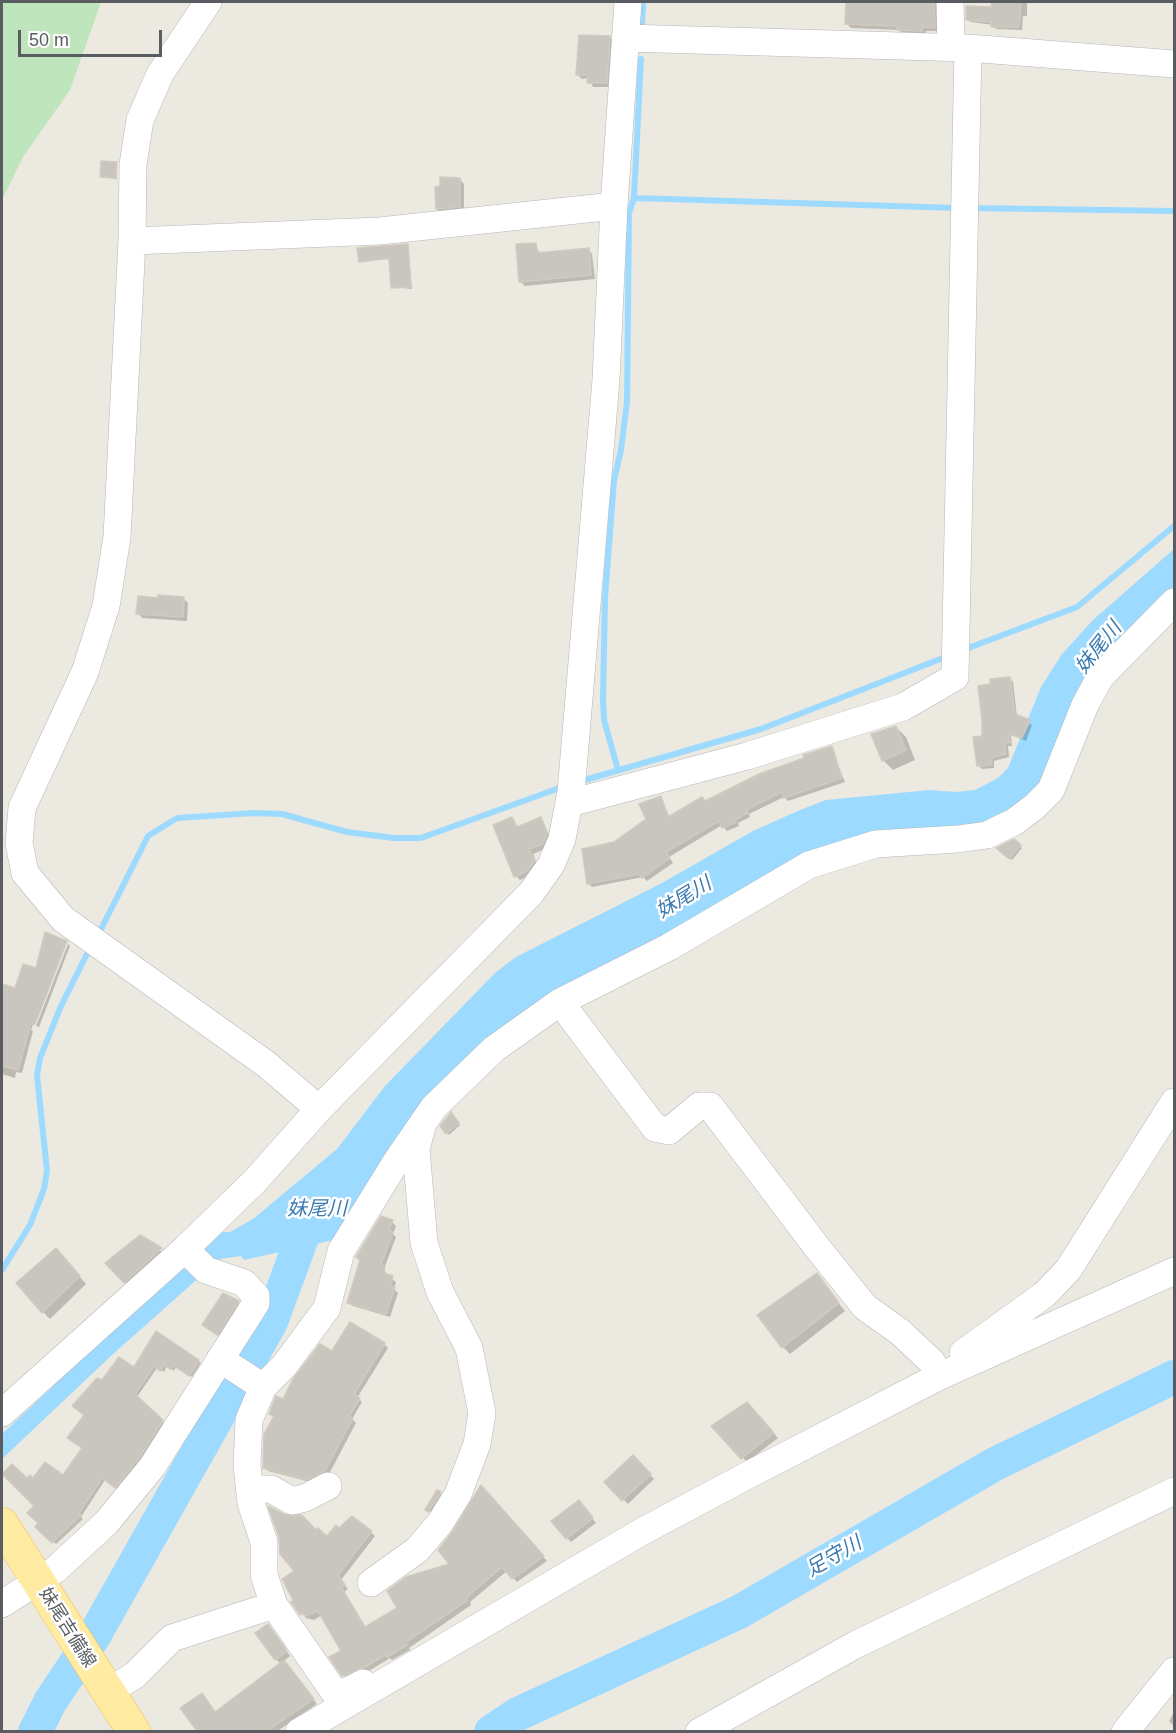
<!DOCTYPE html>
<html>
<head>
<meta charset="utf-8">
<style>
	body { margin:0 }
	#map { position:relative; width:1176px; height:1733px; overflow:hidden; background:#ece9e0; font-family:Arial,sans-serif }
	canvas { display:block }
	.frame { position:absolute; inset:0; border:3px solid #595d61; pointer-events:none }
	.scale { position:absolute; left:18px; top:30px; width:144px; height:27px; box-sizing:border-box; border:3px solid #595d61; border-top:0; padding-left:8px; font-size:18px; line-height:21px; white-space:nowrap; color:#595d61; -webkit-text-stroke:4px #fff; paint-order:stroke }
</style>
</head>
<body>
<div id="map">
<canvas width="1176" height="1733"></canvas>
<div class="frame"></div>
<div class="scale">50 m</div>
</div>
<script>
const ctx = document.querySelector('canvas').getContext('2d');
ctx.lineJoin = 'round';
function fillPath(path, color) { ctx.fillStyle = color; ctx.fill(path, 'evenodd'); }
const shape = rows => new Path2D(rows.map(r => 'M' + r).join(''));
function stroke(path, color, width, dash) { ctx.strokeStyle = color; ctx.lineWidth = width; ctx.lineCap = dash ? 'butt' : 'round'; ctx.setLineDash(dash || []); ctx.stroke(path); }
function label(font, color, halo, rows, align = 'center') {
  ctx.font = font + ' Arial,"Noto Sans JP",sans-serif'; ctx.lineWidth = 5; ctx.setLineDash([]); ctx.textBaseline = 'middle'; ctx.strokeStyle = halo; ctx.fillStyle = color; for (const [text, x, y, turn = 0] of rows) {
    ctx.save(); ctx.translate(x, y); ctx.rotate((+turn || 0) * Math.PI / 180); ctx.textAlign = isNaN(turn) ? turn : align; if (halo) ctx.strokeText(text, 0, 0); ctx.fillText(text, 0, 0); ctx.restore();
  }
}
fillPath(shape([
	[2,2,101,2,70,90,23,157,2,200]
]), '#bee5bc');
fillPath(shape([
	[1174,549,1174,595,1144,623,1053,776,1003,822,882,838,502,1036,338,1239,244,1260,241,1256,220,1259,112,1355,2,1459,2,1434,218,1232,230,1232,253,1219,337,1149,385,1086,496,972,516,957,662,883,753,831,800,810,826,800,930,790,956,792,975,790,998,778,1008,768,1041,687,1062,654,1093,620]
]), '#9ddaff');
fillPath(shape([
	[848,2,939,2,938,31,926,31,926,34,903,34,899,30,851,28,847,24],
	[993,2,1027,2,1027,16,1023,16,1022,30,996,29,993,25,971,22,968,19,993,9],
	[609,37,614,41,610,87,593,87,589,78,582,79,577,74],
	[117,163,117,179,102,177],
	[460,179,464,184,464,211,441,213,437,209],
	[535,244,540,254,588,249,592,254,595,279,525,286,520,281],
	[408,245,412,289,392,287,391,259,360,261],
	[184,599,188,603,187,621,142,618,138,613],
	[1010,678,1013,682,1017,717,1032,725,1026,741,1011,735,1012,746,1008,746,1009,757,994,761,994,768,982,769,979,766,992,685],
	[896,727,906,737,915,760,893,770,883,760],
	[831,748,845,782,788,801,784,797,749,814,750,817,738,823,739,826,727,831,722,825,669,857,673,863,647,881,643,877,592,887,588,883,615,843,648,820,661,798,670,818],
	[512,818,519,828,540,819,551,838,547,848,533,854,538,867,532,875,520,880,516,876],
	[1014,841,1022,848,1012,860,998,849],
	[65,942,31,1030,33,1031,22,1073,16,1072,15,1078,2,1074,2,1030,5,1016,2,1015,2,985,16,990],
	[68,944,70,946,39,1027,36,1026],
	[451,1115,460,1125,449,1135,442,1126],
	[392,1222,396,1226,393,1234,396,1237,384,1269,387,1276,396,1282,394,1289,398,1293,390,1317,353,1306,349,1302],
	[140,1237,165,1254,129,1286,108,1264],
	[63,1257,86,1284,50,1319,43,1312],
	[816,1275,845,1311,790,1354,783,1347],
	[238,1302,241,1305,221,1337,208,1329],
	[156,1333,201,1363,192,1377,176,1367,174,1371,167,1366,164,1372,157,1368,137,1397,165,1424,142,1460,118,1489,105,1480,81,1517,83,1519,56,1544,37,1527,40,1523,36,1506,27,1481,63,1477,84,1449,85,1415,74,1406,84,1392,86,1394,102,1383,134,1369],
	[384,1344,388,1348,357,1398,362,1402,352,1419,356,1423,329,1474,310,1482,268,1471,265,1467,274,1417,271,1413,332,1354],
	[751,1408,778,1438,747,1462,714,1427],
	[633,1457,654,1479,628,1504,606,1482],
	[485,1491,547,1561,517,1582,507,1571,470,1602,471,1605,409,1648,410,1650,392,1660,390,1658,369,1671,348,1679,343,1675,343,1652,322,1615,314,1620,306,1618,286,1585,296,1571,285,1516,327,1538,339,1530,371,1532,375,1536,341,1580,348,1589,344,1592,366,1628,399,1608,452,1564],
	[438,1492,441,1495,431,1512,427,1510],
	[583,1507,596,1523,571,1542,567,1538],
	[272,1630,290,1656,284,1661,317,1704,276,1732,199,1732,182,1709,206,1699,216,1713,281,1664,276,1659],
	[1174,1712,1174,1726,1169,1721]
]), '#0003');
stroke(shape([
	[642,27,643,2],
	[634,198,958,208],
	[971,208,1174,211],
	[963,650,1077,607,1174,526],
	[618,770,604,720,603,699,605,598,614,480,621,450,627,402,629,213,634,198,641,59],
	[578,782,761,729,948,656],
	[97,937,148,836,177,818,254,813,282,814,347,832,394,838,421,838,565,786],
	[2,1270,30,1225,44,1189,47,1171,37,1075,40,1058,61,1006,90,948]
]), '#9ddaff', 6);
stroke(shape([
	[35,1732,50,1702,94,1636,271,1322,314,1205],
	[491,1732,518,1714,739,1612,995,1464,1174,1377]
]), '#9ddaff', 34);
const building = shape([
	[846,2,934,2,935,28,922,27,922,31,897,30,897,26,845,24,846,2],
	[992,2,1021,2,1019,27,991,27,991,22,966,20,966,6,991,7,992,2],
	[579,35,610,36,607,83,587,83,588,75,576,75,579,35],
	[101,161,117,162,116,178,100,177,101,161],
	[440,177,460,178,460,207,436,209,435,187,440,186,440,177],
	[536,243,537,253,589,248,591,275,519,282,516,244,536,243],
	[408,244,411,287,391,288,389,258,359,262,357,248,408,244],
	[158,595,184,597,183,617,136,614,138,596,158,598,158,595],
	[1010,677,1015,714,1030,720,1022,738,1008,733,1010,743,1005,743,1006,754,991,758,992,765,977,766,973,737,982,736,982,720,978,686,990,684,990,679,1010,677],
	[896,726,906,750,882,761,871,734,896,726],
	[832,746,842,778,783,798,782,792,746,810,748,813,736,819,736,822,722,828,719,821,666,852,670,858,642,878,639,874,587,884,582,849,614,842,646,819,639,804,661,796,668,817,702,797,705,801,759,774,804,758,803,755,832,746],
	[512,817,517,827,541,817,547,832,543,844,529,849,534,861,527,871,514,877,493,825,512,817],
	[1014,839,1021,845,1009,859,996,848,1014,839],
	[45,932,67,941,35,1024,31,1023,18,1070,2,1066,2,984,15,988,23,964,36,968,45,932],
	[451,1112,459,1123,446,1134,440,1126,451,1112],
	[381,1216,393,1220,389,1231,393,1232,381,1264,385,1268,383,1273,393,1276,390,1286,395,1287,386,1314,347,1303,360,1260,356,1257,381,1216],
	[140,1235,162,1248,124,1283,105,1263,140,1235],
	[56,1248,80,1276,42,1313,16,1283,56,1248],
	[817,1273,839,1303,782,1348,757,1315,817,1273],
	[223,1293,239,1301,217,1335,202,1325,223,1293],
	[350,1322,385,1343,354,1394,360,1398,349,1416,353,1418,325,1471,306,1480,263,1468,264,1434,274,1416,269,1414,276,1396,283,1399,293,1379,320,1344,332,1351,350,1322],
	[156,1331,199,1360,189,1376,173,1365,170,1369,164,1365,160,1371,154,1366,135,1394,163,1420,139,1458,115,1488,102,1478,79,1513,81,1515,52,1543,35,1527,38,1523,27,1513,34,1506,2,1474,12,1464,27,1478,30,1475,33,1478,45,1462,63,1475,82,1448,67,1438,84,1415,72,1406,97,1378,102,1380,119,1357,134,1367,156,1331],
	[747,1402,774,1433,741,1459,711,1426,747,1402],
	[633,1455,651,1474,622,1501,604,1482,633,1455],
	[481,1485,544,1556,512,1579,502,1567,466,1598,468,1600,405,1643,407,1645,387,1657,385,1655,365,1667,342,1676,329,1657,341,1651,318,1611,305,1616,302,1613,300,1615,291,1602,293,1600,282,1579,294,1571,280,1554,279,1537,268,1506,285,1515,302,1515,316,1530,318,1528,327,1536,336,1525,339,1528,352,1516,372,1531,338,1575,345,1585,341,1587,365,1627,397,1608,387,1591,406,1577,449,1564,438,1550,453,1531,481,1485],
	[437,1490,441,1492,428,1512,425,1510,437,1490],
	[579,1500,593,1518,566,1539,551,1521,579,1500],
	[268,1624,287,1651,275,1660,255,1633,268,1624],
	[284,1660,314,1699,267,1731,197,1731,180,1708,202,1693,215,1712,284,1660]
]);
fillPath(building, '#c9c5bf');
stroke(building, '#d1cabf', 1.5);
const minor = shape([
	[208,2,160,74,140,120,133,164,132,241,117,537,106,606,85,672,22,808,19,843,25,873,63,919,266,1064,319,1109],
	[950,2,951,47],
	[626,38,968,48,1174,64],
	[132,241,380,231,614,206],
	[570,803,747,756,903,707,955,677,968,48],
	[560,1002,655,1128,669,1131,699,1106,710,1106,816,1246,865,1307,900,1332,932,1362,938,1377],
	[963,1353,1045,1294,1068,1270,1174,1102],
	[220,1359,263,1387],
	[2,1413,185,1249,255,1181,319,1109,531,893,551,865,562,839,571,792,606,380,614,206,628,2],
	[250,1489,271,1489,292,1501,305,1498,328,1486],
	[371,1583,417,1550,440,1523,458,1494,477,1444,482,1413,469,1348,440,1292,424,1243,416,1149,422,1127],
	[2,1604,55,1570,106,1523,152,1467,256,1303,256,1296,244,1283,206,1270,185,1249],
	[274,1605,264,1575,264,1542,251,1503,247,1465,249,1420,263,1387,284,1366,327,1308,341,1251,396,1162,434,1107,494,1049,560,1002,669,947,809,865,876,844,958,839,987,835,1014,822,1034,807,1051,790,1085,705,1100,677,1174,602],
	[108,1692,135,1675,172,1638,274,1605,337,1696,363,1683],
	[299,1732,643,1531,750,1474,938,1377,1174,1271],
	[699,1732,855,1645,1174,1491],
	[1125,1732,1174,1671]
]);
const major = shape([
	[2,1524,134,1732]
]);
stroke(minor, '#b3b7bb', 28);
stroke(major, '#f1bd54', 34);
stroke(minor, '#fff', 27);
stroke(major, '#ffeba2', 33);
label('18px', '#595d61', '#fff', [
	["妹尾吉備線",67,1628,58]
]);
label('italic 20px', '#3b7bb0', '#fff', [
	["妹尾川",1099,648,-51],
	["妹尾川",684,898,-31],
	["妹尾川",317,1209],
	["足守川",834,1557,-30]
]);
</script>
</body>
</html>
